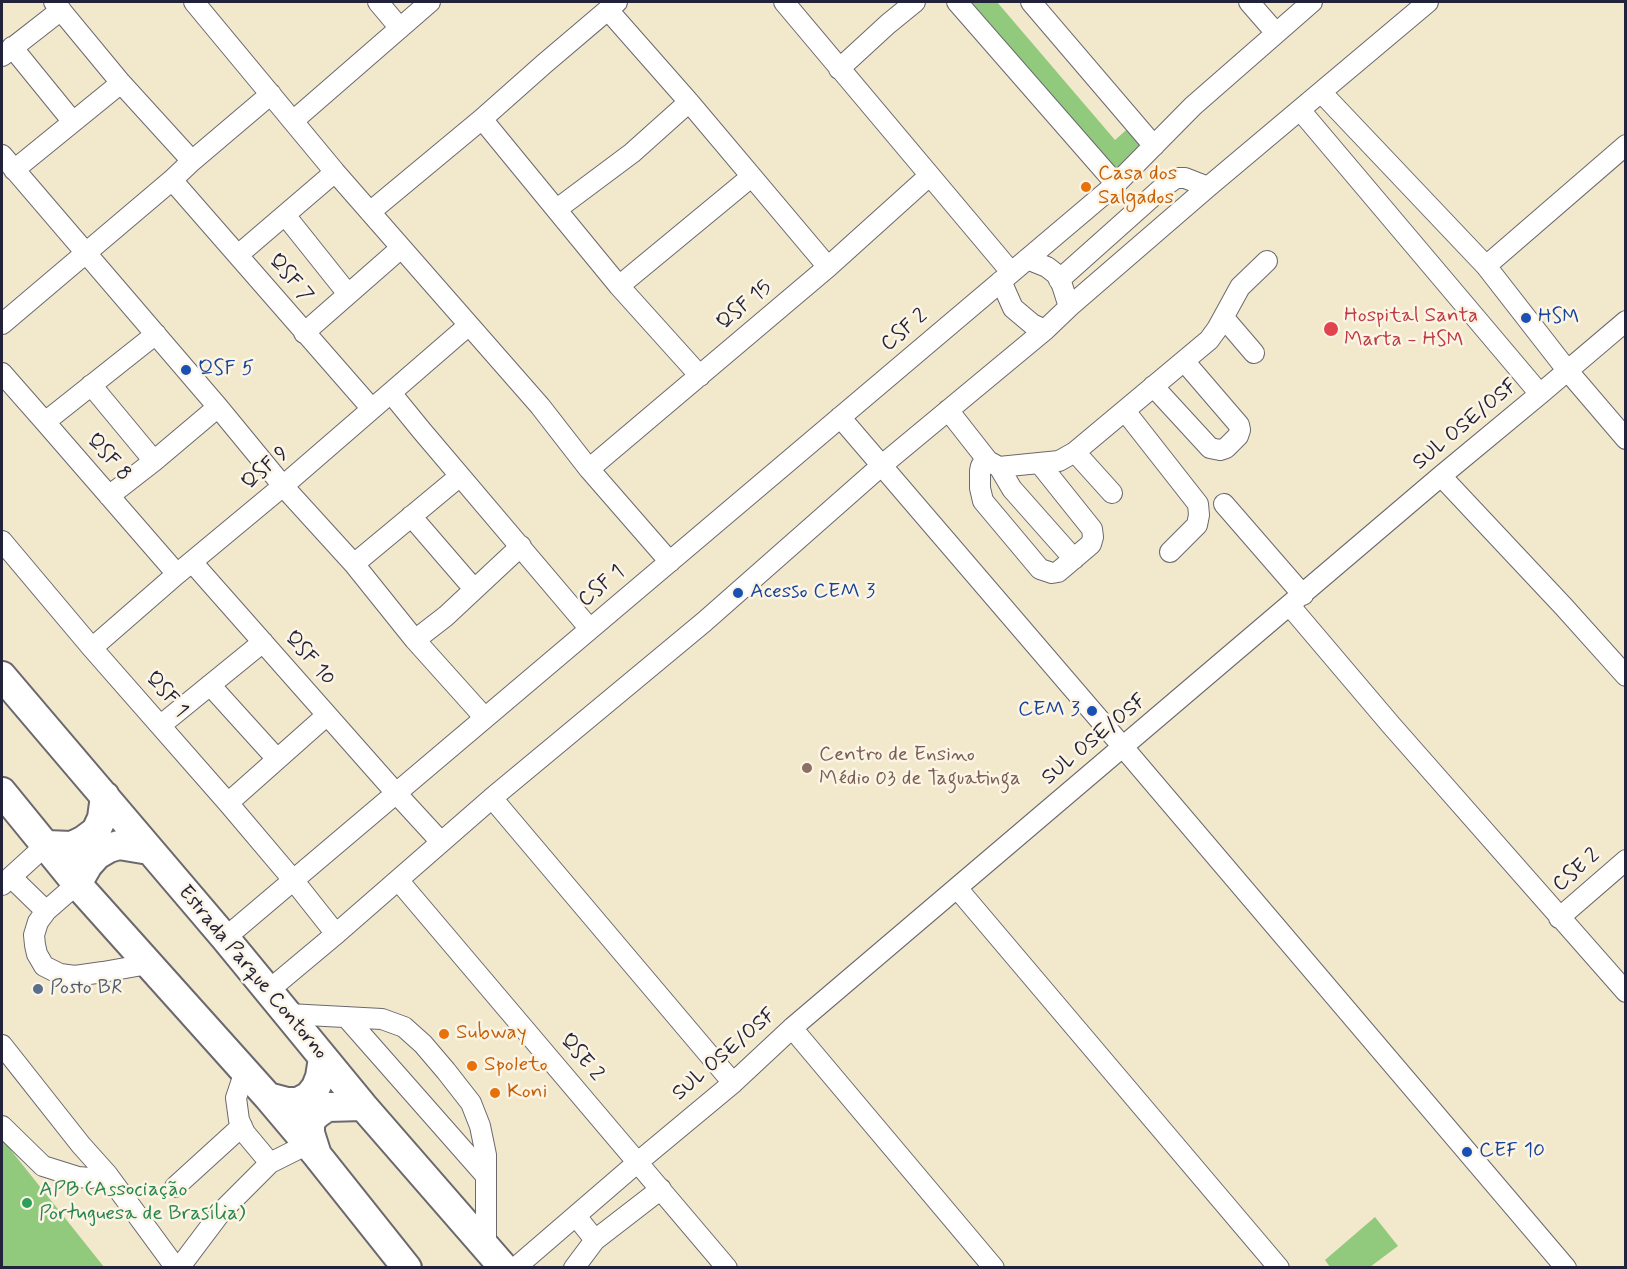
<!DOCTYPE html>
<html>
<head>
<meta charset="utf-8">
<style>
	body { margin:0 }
	#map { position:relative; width:1627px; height:1269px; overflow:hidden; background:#f2e9cd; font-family:Mynerve,sans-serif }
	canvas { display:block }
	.frame { position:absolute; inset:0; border:3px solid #22223b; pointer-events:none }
</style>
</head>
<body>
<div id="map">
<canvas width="1627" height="1269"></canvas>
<div class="frame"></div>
</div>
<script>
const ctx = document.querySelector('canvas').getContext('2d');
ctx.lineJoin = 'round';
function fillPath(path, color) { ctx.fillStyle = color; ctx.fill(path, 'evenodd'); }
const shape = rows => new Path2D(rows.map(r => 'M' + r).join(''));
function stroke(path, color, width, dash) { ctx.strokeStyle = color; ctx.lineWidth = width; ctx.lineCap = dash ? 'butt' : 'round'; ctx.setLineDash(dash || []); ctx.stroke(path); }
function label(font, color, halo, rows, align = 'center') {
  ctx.font = font + ' Mynerve,sans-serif'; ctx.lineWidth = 5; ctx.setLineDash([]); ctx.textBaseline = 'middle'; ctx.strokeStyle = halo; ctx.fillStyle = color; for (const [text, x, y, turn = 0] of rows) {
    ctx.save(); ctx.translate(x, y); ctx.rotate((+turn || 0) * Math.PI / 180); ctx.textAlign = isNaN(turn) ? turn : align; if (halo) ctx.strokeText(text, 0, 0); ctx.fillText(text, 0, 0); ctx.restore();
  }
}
fillPath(shape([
	[966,2,997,2,1115,140,1134,123,1154,146,1118,182],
	[2,1139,104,1267,2,1267],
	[1375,1217,1398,1246,1370,1267,1330,1267,1325,1260]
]), '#91ca7d');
const minor = shape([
	[54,2,121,83,192,161],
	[194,2,335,172,540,406,589,469,670,562],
	[378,2,399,27],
	[784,2,1011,272],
	[957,2,1116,184],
	[1031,2,1154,146],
	[1249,2,1276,33],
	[608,10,689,102,828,267],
	[12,47,73,122],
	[2,56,61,10],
	[839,69,888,24,915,2],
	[1321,92,1486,266,1567,370,1626,439],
	[1300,110,1540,394],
	[482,119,619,286,700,376],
	[293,121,430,2],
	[2,155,218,407,283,486,354,564,415,640,485,718],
	[14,170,121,83],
	[172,180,372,409],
	[557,209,632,153,689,102],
	[370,212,482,119,544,64,617,2],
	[285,215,348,294],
	[238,255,335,172],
	[1027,259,1047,267,1056,274,1062,285,1069,307],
	[1486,266,1626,145],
	[1059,280,1161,189,1176,178,1185,178,1208,187],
	[1001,281,1013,308,1032,324,1045,330],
	[619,286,751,177],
	[1224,318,1254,353],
	[2,324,172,180,192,161,271,94],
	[304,333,401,248],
	[2,373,45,422,177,574],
	[91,385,154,461],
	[1153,386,1210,448,1220,450,1226,448,1238,436,1240,430,1239,425,1184,361],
	[391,393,422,431,590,629],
	[948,410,988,461,999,467,1059,461,1075,452,1209,340,1217,329,1240,287,1267,261],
	[1125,411,1198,504,1199,515,1197,525,1170,552],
	[840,417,1123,747,1566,1268],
	[45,422,156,334],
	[1075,452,1112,493],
	[988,461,981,466,980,471,980,488,983,501,1040,569,1052,573,1058,572,1091,544,1093,537,1092,529,1040,464],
	[999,467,1012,489,1074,559],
	[589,469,828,267,929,176],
	[1441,476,1564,607,1626,676],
	[109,496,154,461,218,407],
	[1224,504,1303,595],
	[411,516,474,589],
	[2,541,92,648,228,803,294,881,336,934],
	[192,562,396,793,441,842],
	[354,564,460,476],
	[1290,606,1391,725,1626,992],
	[415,640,446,616,521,546],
	[92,648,177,574,283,486,469,325],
	[210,685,277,759],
	[161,725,263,642],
	[492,798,733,1083],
	[228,803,326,716],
	[11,877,46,911],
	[398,880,727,1268],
	[77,884,46,911,38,922,34,935,35,945,37,954,44,966,60,974,75,976,103,972,148,964],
	[2,885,46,845],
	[957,888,1279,1268],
	[1559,918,1626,860],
	[225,938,1116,184,1193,106,1312,2],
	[269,990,336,934,492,798,704,622,881,466,1045,330,1069,307,1208,187,1428,2],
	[288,1014,382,1019,404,1027,423,1044,446,1071,471,1103,480,1126,486,1155,486,1246],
	[346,1017,486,1176],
	[792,1028,994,1268],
	[2,1045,81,1145,107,1174,176,1268],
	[245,1071,236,1098,239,1120,245,1133,270,1163],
	[2,1126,43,1166,78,1177,90,1178,107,1174],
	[175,1187,242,1126],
	[595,1240,661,1189],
	[179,1268,222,1211,270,1163,308,1144],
	[515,1268,638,1162,733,1083,792,1028,1441,476,1540,394,1626,321],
	[574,1268,595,1240,576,1216]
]);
const highway = shape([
	[2,676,225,938,363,1106,504,1268],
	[2,792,77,884,268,1097,317,1155,407,1268],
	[46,845,72,846,84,840,96,831,102,818,105,796],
	[77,884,88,865,97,855,109,848,119,845,149,850],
	[268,1097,287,1102,298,1102,309,1096,316,1087,320,1077,323,1058],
	[317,1155,310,1133,310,1121,317,1114,327,1107,363,1106]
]);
stroke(minor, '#6b686e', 22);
stroke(highway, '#6b686e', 32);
stroke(minor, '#fff', 20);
stroke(highway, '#fff', 28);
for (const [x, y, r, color] of [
	[1086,187,6,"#e8710a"],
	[1526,318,6,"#1a4fb4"],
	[1331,329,8,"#e0444e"],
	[186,370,6,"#1a4fb4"],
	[738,593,6,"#1a4fb4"],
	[1092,711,6,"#1a4fb4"],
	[807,768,6,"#8d6e63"],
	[38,989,6,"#5c6f8a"],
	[444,1034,6,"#e8710a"],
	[472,1066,6,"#e8710a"],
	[495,1093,6,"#e8710a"],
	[1467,1152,6,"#1a4fb4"],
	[27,1203,6,"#2e9e5b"]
]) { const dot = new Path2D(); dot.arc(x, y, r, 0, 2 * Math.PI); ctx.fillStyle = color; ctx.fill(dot); stroke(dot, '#fcf5e5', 2); }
label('21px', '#c56008', '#fcf5e5', [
	["Casa dos",1098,175],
	["Salgados",1098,199],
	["Subway",456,1034],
	["Spoleto",484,1066],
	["Koni",507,1093]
], 'left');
label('21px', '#22223b', '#fcf5e5', [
	["QSF 7",290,279,50],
	["QSF 15",745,306,-40],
	["CSF 2",905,331,-40],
	["SUL OSE/OSF",1466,425,-40],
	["QSF 8",108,458,49],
	["QSF 9",266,469,-41],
	["CSF 1",602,587,-40],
	["QSF 10",309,659,49],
	["QSF 1",166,695,49],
	["SUL OSE/OSF",1095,740,-40],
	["CSE 2",1577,871,-41],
	["Estrada Parque Contorno",252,973,50],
	["SUL OSE/OSF",725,1055,-41],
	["QSE 2",581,1058,50]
]);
label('21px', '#be3a42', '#fcf5e5', [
	["Hospital Santa",1344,317],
	["Marta - HSM",1344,341]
], 'left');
label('21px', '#164399', '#fcf5e5', [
	["HSM",1538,318],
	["QSF 5",198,370],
	["Acesso CEM 3",750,593],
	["CEM 3",1080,711,"right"],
	["CEF 10",1479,1152]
], 'left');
label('21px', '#785e54', '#fcf5e5', [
	["Centro de Ensino",819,756],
	["Médio 03 de Taguatinga",819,780]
], 'left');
label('21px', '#4e5e75', '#fcf5e5', [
	["Posto BR",50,989]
], 'left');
label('21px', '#27864d', '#fcf5e5', [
	["APB (Associação",39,1191],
	["Portuguesa de Brasília)",39,1215]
], 'left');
</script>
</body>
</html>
